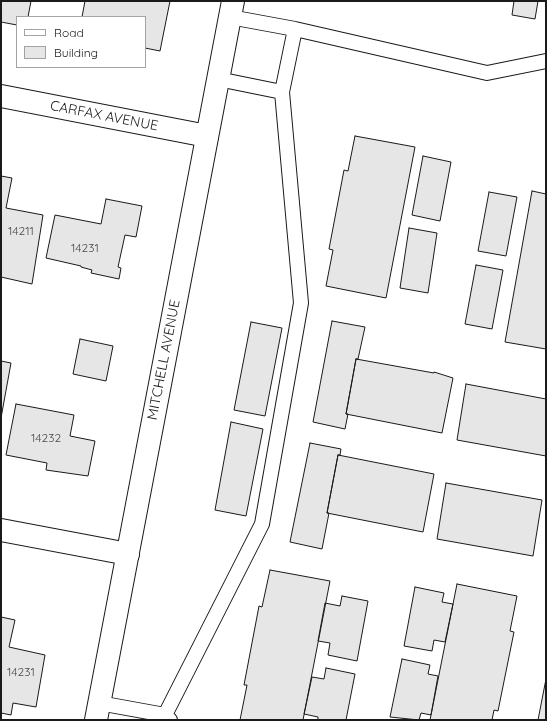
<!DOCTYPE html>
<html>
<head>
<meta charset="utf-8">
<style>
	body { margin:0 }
	#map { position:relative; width:547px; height:721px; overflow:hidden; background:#fff; font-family:Quicksand,sans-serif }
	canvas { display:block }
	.frame { position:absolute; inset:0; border:2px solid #1a1a1a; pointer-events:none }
	.legend { position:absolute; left:16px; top:16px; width:130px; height:52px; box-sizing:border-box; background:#fff; border:1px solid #a3a3a3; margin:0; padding:5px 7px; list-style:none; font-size:12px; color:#1a1a1a }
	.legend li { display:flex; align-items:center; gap:8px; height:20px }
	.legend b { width:20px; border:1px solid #a3a3a3 }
</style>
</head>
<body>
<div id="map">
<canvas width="547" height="721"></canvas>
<div class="frame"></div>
<ul class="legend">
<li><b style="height:5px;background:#fff"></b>Road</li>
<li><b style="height:11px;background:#e6e6e6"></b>Building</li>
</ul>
</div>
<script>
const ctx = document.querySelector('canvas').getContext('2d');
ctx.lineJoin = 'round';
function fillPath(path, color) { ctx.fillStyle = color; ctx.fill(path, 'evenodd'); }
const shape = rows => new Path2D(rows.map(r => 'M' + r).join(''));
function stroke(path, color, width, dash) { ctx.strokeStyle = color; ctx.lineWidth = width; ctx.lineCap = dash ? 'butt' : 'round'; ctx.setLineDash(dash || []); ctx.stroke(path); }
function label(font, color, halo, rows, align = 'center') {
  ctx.font = font + ' Quicksand,sans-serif'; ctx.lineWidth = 3; ctx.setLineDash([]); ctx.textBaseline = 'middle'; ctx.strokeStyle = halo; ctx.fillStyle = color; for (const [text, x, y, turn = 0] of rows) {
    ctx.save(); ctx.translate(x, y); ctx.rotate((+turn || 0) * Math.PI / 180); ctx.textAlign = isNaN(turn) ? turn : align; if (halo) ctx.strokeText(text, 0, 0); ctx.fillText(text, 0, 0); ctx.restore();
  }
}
const building = shape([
	[1,1,31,1,28,17,17,17,17,25,1,22,1,1],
	[85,1,170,1,160,51,145,48,145,17,82,17,85,1],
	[514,1,538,1,535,19,512,15,514,1],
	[355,136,415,147,386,298,326,286,333,250,329,249,344,170,348,171,355,136],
	[423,156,451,162,440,221,412,215,423,156],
	[1,176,12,178,6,208,43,215,32,284,1,277,1,176],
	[532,191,546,194,546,349,505,342,532,191],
	[489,192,517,197,506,256,478,251,489,192],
	[106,199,142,206,136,237,125,235,118,267,121,268,119,279,91,273,92,270,81,267,81,266,46,258,55,215,101,224,106,199],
	[409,228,437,233,428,293,400,288,409,228],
	[476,265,503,270,492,329,465,324,476,265],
	[332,321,365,327,358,359,356,359,346,414,348,414,345,429,313,422,332,321],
	[251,322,282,328,265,416,234,410,251,322],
	[80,339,113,346,106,381,73,374,80,339],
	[356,359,434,373,434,372,453,378,442,433,346,414,356,359],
	[1,361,11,363,1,418,1,361],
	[466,384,546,399,546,456,457,440,466,384],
	[16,404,74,415,70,436,95,441,88,476,46,470,47,463,6,455,16,404],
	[231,422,263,429,246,516,215,510,231,422],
	[310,443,341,449,340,455,338,455,327,513,329,513,322,549,290,542,310,443],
	[338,455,434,474,423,532,327,513,338,455],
	[446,483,542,500,533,556,437,539,446,483],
	[270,570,330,581,303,720,240,720,247,685,244,685,259,606,262,607,270,570],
	[457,584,517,596,510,631,514,632,498,711,494,710,492,720,430,720,457,584],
	[415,587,444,593,442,602,453,604,445,642,434,640,432,651,404,646,415,587],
	[342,596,368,601,357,661,328,655,330,643,318,641,325,603,340,606,342,596],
	[1,617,15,620,9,647,45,655,36,707,13,703,11,715,1,713,1,617],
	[402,659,430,665,428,674,438,676,431,715,421,713,419,720,390,717,402,659],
	[326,668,355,674,346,720,318,720,318,717,304,714,312,677,324,679,326,668],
	[546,679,546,720,538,720,546,679]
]);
fillPath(building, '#e6e6e6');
stroke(building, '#1a1a1a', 1);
const service = shape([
	[230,17,295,29,487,73,546,61],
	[218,79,282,92],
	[99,703,165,715,170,720],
	[165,715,262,524,301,303,282,92,295,29]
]);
const minor = shape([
	[1,96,207,136],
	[1,530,128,554]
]);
const tertiary = shape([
	[96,720,233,1]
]);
stroke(service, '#1a1a1a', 16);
stroke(minor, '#1a1a1a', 24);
stroke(tertiary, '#1a1a1a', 24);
stroke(service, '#fff', 14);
stroke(minor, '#fff', 22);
stroke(tertiary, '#fff', 22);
label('12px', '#4d4d4d', null, [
	["14211",21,231],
	["14231",85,248],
	["14232",46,438],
	["14231",21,672]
]);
label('14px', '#1a1a1a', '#fff', [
	["CARFAX AVENUE",104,116,11],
	["MITCHELL AVENUE",164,360,-79]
]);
</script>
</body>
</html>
